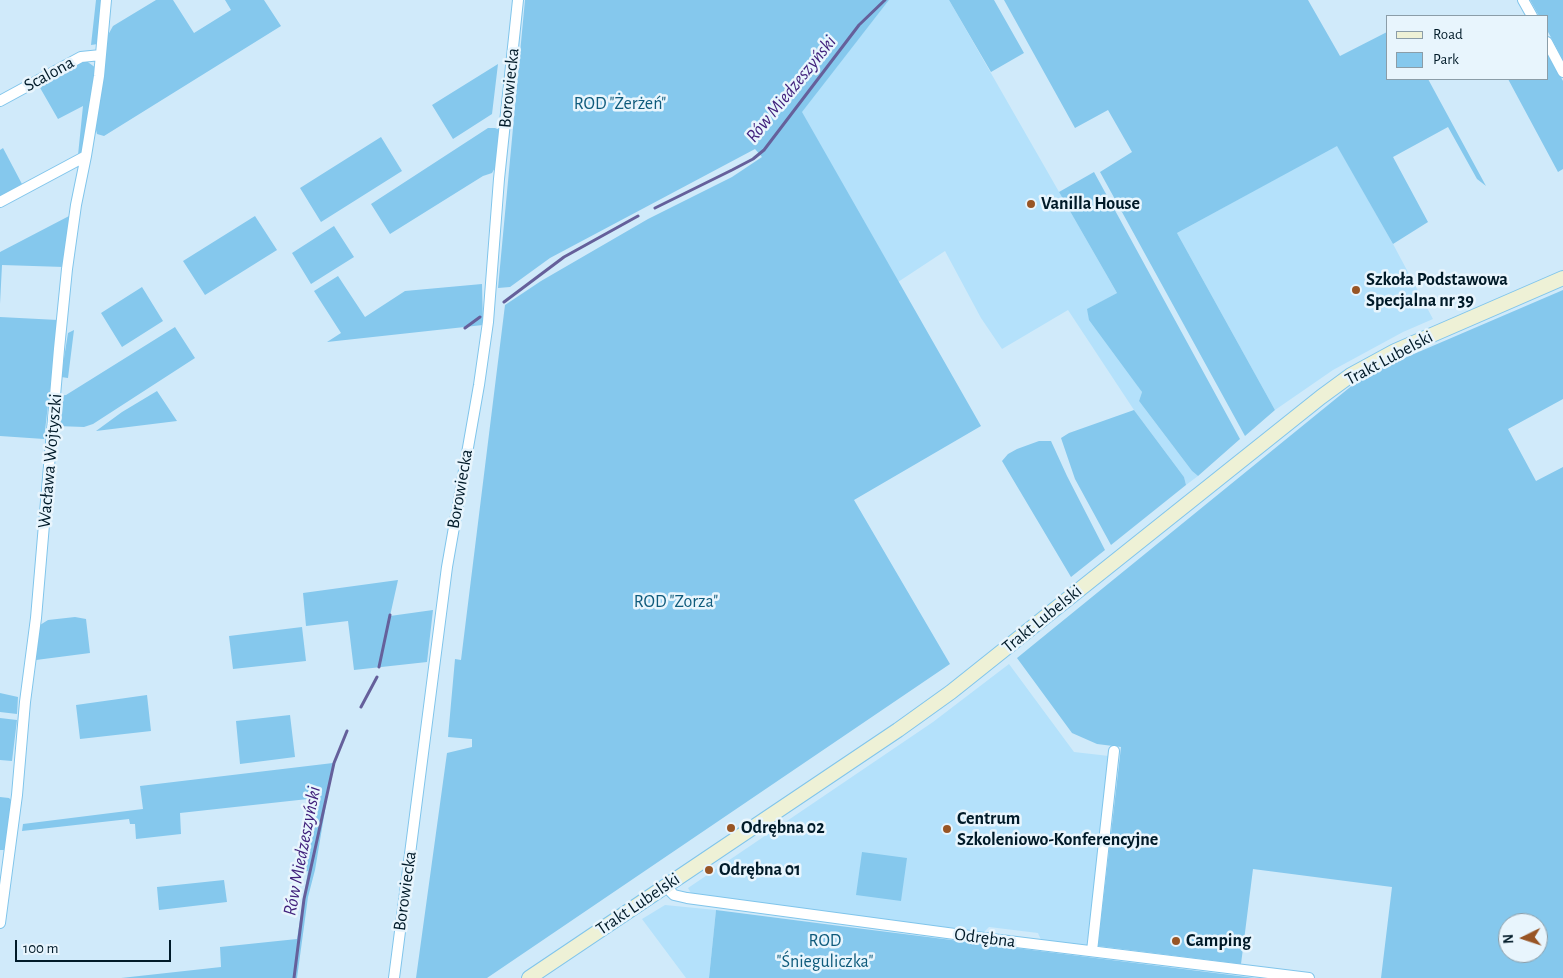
<!DOCTYPE html>
<html>
<head>
<meta charset="utf-8">
<style>
	body { margin:0 }
	#map { position:relative; width:1563px; height:978px; overflow:hidden; background:#d0eafa; font-family:"Alegreya Sans",sans-serif }
	canvas { display:block }
	.legend { position:absolute; left:1386px; top:15px; width:162px; height:65px; box-sizing:border-box; background:#e8f5fd; border:1px solid #8b9da8; margin:0; padding:6px 9px; list-style:none; font-size:15px; color:#001a28 }
	.legend li { display:flex; align-items:center; gap:10px; height:25px }
	.legend b { width:25px; border:1px solid #8b9da8 }
	.north { position:absolute; left:1498px; top:913px; width:50px; height:50px; box-sizing:border-box; background:#e8f5fd; border:1px solid #8b9da8; border-radius:50%; rotate:266deg; font-size:14px; font-weight:700; line-height:20px; text-align:center; color:#001a28 }
	.north::after { content:''; display:block; margin:auto; width:18px; height:22px; background:#985525; clip-path:polygon(50% 0,100% 100%,50% 72%,0 100%) }
	.scale { position:absolute; left:15px; top:940px; width:156px; height:22px; box-sizing:border-box; border:2px solid #001a28; border-top:0; padding-left:6px; font-size:15px; line-height:18px; white-space:nowrap; color:#001a28; -webkit-text-stroke:4px #e8f5fd; paint-order:stroke }
</style>
</head>
<body>
<div id="map">
<canvas width="1563" height="978"></canvas>
<ul class="legend">
<li><b style="height:6px;background:#eef1d6"></b>Road</li>
<li><b style="height:14px;background:#85c8ed"></b>Park</li>
</ul>
<div class="north">N</div>
<div class="scale">100 m</div>
</div>
<script>
const ctx = document.querySelector('canvas').getContext('2d');
ctx.lineJoin = 'round';
function fillPath(path, color) { ctx.fillStyle = color; ctx.fill(path, 'evenodd'); }
const shape = rows => new Path2D(rows.map(r => 'M' + r).join(''));
function stroke(path, color, width, dash) { ctx.strokeStyle = color; ctx.lineWidth = width; ctx.lineCap = dash ? 'butt' : 'round'; ctx.setLineDash(dash || []); ctx.stroke(path); }
function label(font, color, halo, rows, align = 'center') {
  ctx.font = font + ' "Alegreya Sans",sans-serif'; ctx.lineWidth = 5; ctx.setLineDash([]); ctx.textBaseline = 'middle'; ctx.strokeStyle = halo; ctx.fillStyle = color; for (const [text, x, y, turn = 0] of rows) {
    ctx.save(); ctx.translate(x, y); ctx.rotate((+turn || 0) * Math.PI / 180); ctx.textAlign = isNaN(turn) ? turn : align; if (halo) ctx.strokeText(text, 0, 0); ctx.fillText(text, 0, 0); ctx.restore();
  }
}
fillPath(shape([
	[889,0,949,0,1117,293,1088,309,1142,392,1139,401,1192,471,1198,476,1186,485,1184,477,1134,410,1068,310,1002,349,981,318,945,251,898,282,801,112],
	[1337,145,1393,244,1433,319,1403,332,1333,370,1275,410,1177,233],
	[1009,664,1074,752,1109,756,1087,945,1041,940,1038,933,989,927,984,932,692,895,688,888,933,722],
	[665,905,716,910,709,978,686,978,642,919]
]), '#b4e1fb');
fillPath(shape([
	[96,0,103,0,98,44,91,45],
	[156,0,173,0,194,33,231,10,225,0,264,0,281,26,104,136,97,134,95,126,108,35,113,26],
	[525,0,889,0,802,112,981,426,854,500,950,664,487,978,416,978,447,753,472,747,472,739,448,737,455,659,461,660,505,305,541,281,648,219,732,177,762,157,755,149,550,258,510,287,498,288],
	[949,0,994,0,1024,53,991,72],
	[1004,0,1308,0,1340,56,1387,32,1387,79,1428,79,1486,186,1477,179,1448,127,1393,157,1428,222,1393,244,1337,146,1177,233,1275,410,1245,436,1100,172,1132,152,1108,110,1075,128],
	[1530,0,1563,0,1563,60,1547,30,1547,16,1539,16],
	[1547,51,1563,81,1563,169,1558,172,1508,79,1547,79],
	[85,60,96,68,84,149,78,155,83,106,58,119,39,86],
	[498,64,492,114,453,139,432,105],
	[488,128,495,128,500,130,497,164,492,173,483,176,390,234,371,204],
	[381,137,402,171,321,222,300,188],
	[3,148,22,184,0,196,0,150],
	[1094,172,1240,439,1198,476,1192,471,1139,401,1142,392,1089,320,1087,309,1117,293,1059,192],
	[71,215,64,267,2,265,0,304,0,252],
	[255,216,277,250,205,295,183,261],
	[334,226,354,257,311,284,292,253],
	[338,276,365,317,405,291,482,284,483,325,327,342,341,333,314,291],
	[142,287,163,321,122,347,101,313],
	[1563,290,1563,399,1508,429,1536,481,1563,467,1563,978,1381,978,1392,887,1253,869,1241,964,1098,946,1121,747,1097,744,1072,733,1017,658,1365,375],
	[1508,923,1538,923,1538,953,1508,953],
	[0,317,58,320,44,439,0,436],
	[175,327,195,358,93,424,84,427,57,426,58,396,66,395],
	[74,330,68,378,61,377,68,333],
	[157,391,177,421,96,431,122,412],
	[1134,410,1184,477,1186,485,1111,545,1075,479,1061,438,1069,433],
	[1039,441,1051,441,1067,476,1105,550,1071,577,1002,461,1008,454,1017,449],
	[398,580,390,616,433,610,427,662,354,670,348,621,306,626,303,593],
	[75,617,86,619,90,653,36,660,40,625,48,620],
	[302,627,306,661,233,669,229,636],
	[0,693,18,697,17,714,0,712],
	[147,695,151,731,80,739,76,705],
	[290,715,295,757,240,764,236,721],
	[0,718,17,720,12,761,0,760],
	[333,763,315,870,308,897,297,978,121,978,221,967,220,947,297,939,308,871,302,872,317,798,180,813,181,834,136,839,135,824,130,824,129,819,22,831,23,824,143,809,140,786],
	[0,797,9,798,11,800,5,850,0,850],
	[862,852,907,858,901,901,856,895],
	[224,880,227,902,159,910,157,887],
	[716,910,848,927,1255,978,709,978]
]), '#85c8ed');
stroke(shape([
	[655,208,732,170,753,159,764,150,859,25,885,0],
	[504,302,564,257,638,216],
	[465,328,480,317],
	[379,667,390,615],
	[361,707,377,677],
	[294,978,304,899,334,763,347,731]
]), '#65609b', 3);
const street = shape([
	[1523,0,1532,16],
	[1547,42,1563,72],
	[0,101,81,57,101,55],
	[0,202,86,156],
	[665,886,674,895,687,898,992,939,1309,978],
	[0,923,17,795,25,702,36,618,59,349,67,269,76,205,86,156,99,76,106,0],
	[1092,951,1114,751],
	[394,978,447,567,479,385,488,322,499,179,518,0]
]);
const secondary = shape([
	[529,978,898,730,951,692,1321,397,1351,375,1395,351,1563,278]
]);
stroke(street, '#80c5eb', 12);
stroke(secondary, '#80c5eb', 16);
stroke(street, '#fff', 10);
stroke(secondary, '#eef1d6', 14);
for (const [x, y, r, color] of [
	[1031,204,5,"#985525"],
	[1356,290,5,"#985525"],
	[731,828,5,"#985525"],
	[947,829,5,"#985525"],
	[709,870,5,"#985525"],
	[1176,941,5,"#985525"]
]) { const dot = new Path2D(); dot.arc(x, y, r, 0, 2 * Math.PI); ctx.fillStyle = color; ctx.fill(dot); stroke(dot, '#e8f5fd', 2); }
label('18px', '#001a28', '#e8f5fd', [
	["Scalona",49,74,-29],
	["Borowiecka",509,88,-84],
	["Trakt Lubelski",1389,358,-28],
	["Wacława Wojtyszki",50,461,-85],
	["Borowiecka",460,489,-80],
	["Trakt Lubelski",1042,619,-39],
	["Borowiecka",405,891,-82],
	["Trakt Lubelski",638,904,-34],
	["Odrębna",985,938,7]
]);
label('18px', '#0f5b7c', '#e8f5fd', [
	["ROD \"Żerżeń\"",620,104],
	["ROD \"Zorza\"",676,602],
	["ROD",825,941],
	["\"Śnieguliczka\"",825,962]
]);
label('bold 18px', '#001a28', '#e8f5fd', [
	["Vanilla House",1041,204],
	["Szkoła Podstawowa",1366,280],
	["Specjalna nr 39",1366,301],
	["Centrum",957,819],
	["Szkoleniowo-Konferencyjne",957,840],
	["Odrębna 02",741,828],
	["Odrębna 01",719,870],
	["Camping",1186,941]
], 'left');
label('italic 19px', '#41217c', '#e8f5fd', [
	["Rów Miedzeszyński",791,89,-51],
	["Rów Miedzeszyński",302,851,-79]
]);
</script>
</body>
</html>
